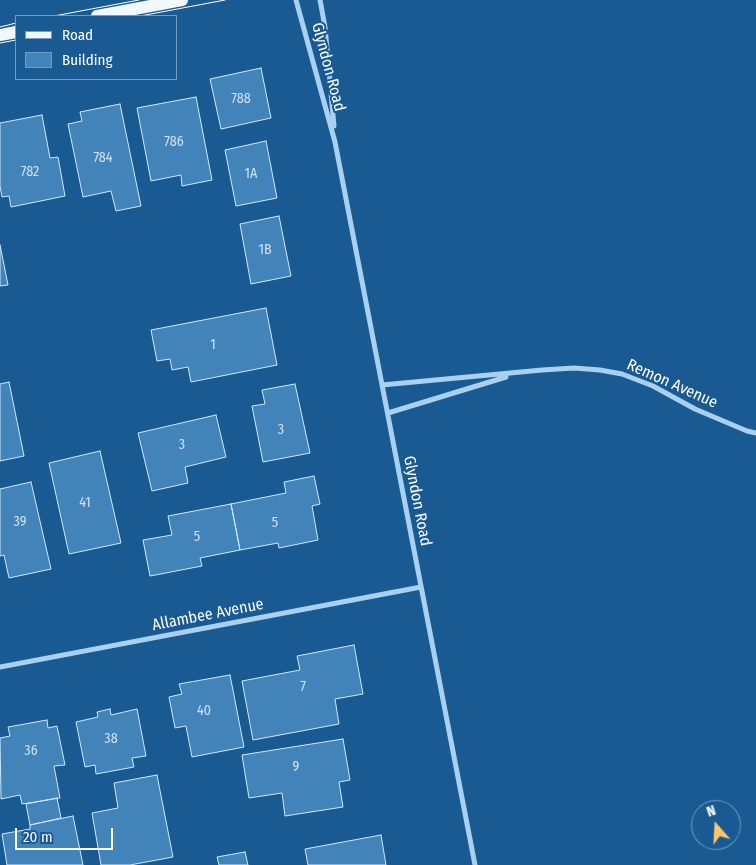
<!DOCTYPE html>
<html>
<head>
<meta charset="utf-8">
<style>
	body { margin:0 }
	#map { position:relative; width:756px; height:865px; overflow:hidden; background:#195a93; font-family:"Fira Sans Condensed",sans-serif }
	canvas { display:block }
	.legend { position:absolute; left:15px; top:15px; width:162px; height:65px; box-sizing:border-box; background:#195a93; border:1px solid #759cbe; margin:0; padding:6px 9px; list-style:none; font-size:15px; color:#fff }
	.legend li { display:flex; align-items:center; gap:10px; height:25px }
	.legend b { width:25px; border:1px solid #759cbe }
	.north { position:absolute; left:691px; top:800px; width:50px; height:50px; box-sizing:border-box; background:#195a93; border:1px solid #759cbe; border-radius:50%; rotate:341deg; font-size:14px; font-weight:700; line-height:20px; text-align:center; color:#fff }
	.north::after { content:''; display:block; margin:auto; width:18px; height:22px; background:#ffc568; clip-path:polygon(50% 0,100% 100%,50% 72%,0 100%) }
	.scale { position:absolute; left:15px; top:828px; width:98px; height:22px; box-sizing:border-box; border:2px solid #fff; border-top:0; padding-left:6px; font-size:15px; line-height:18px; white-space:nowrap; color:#fff; -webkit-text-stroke:4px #195a93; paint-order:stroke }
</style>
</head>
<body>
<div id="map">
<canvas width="756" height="865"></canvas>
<ul class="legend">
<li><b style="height:6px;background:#f2f8ff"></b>Road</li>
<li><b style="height:14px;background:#4284ba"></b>Building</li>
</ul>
<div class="north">N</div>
<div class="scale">20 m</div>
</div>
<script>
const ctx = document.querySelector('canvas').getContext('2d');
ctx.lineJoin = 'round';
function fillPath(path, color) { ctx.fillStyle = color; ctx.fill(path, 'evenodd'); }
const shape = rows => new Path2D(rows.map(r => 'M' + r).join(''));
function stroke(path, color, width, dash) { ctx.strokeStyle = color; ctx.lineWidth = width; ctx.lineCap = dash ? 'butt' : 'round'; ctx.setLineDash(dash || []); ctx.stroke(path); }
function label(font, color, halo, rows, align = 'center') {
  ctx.font = font + ' "Fira Sans Condensed",sans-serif'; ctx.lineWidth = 4; ctx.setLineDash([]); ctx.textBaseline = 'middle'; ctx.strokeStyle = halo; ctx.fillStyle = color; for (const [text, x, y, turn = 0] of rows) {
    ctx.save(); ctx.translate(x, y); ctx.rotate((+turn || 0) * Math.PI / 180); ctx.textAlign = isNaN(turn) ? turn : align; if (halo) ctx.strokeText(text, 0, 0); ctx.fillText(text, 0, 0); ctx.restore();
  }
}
const building = shape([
	[261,68,271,118,221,129,210,79,261,68],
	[196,97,212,180,182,186,181,175,151,181,137,108,196,97],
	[120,104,141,206,116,211,111,191,83,197,68,124,82,121,80,112,120,104],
	[42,115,50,158,58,157,65,196,11,207,9,196,2,197,0,186,0,123,42,115],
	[266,141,277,198,236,206,225,150,266,141],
	[279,216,291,276,251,284,240,224,279,216],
	[0,245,8,285,0,286,0,245],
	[266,308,277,365,191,382,188,367,172,370,170,359,157,361,151,330,266,308],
	[9,382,24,456,0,461,0,384,9,382],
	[295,384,310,453,263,462,252,406,265,404,262,390,295,384],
	[216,415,226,457,185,467,188,483,152,491,138,433,216,415],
	[100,451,121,543,69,554,49,463,100,451],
	[314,476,320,504,312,506,318,540,279,548,278,543,240,550,231,504,286,493,284,482,314,476],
	[31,482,51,569,9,578,4,555,0,556,0,489,31,482],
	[231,504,240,550,200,558,202,566,150,576,143,540,172,535,168,516,231,504],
	[354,645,363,694,335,699,339,724,253,740,242,681,300,670,297,656,354,645],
	[230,675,244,747,192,757,186,726,175,728,169,697,182,694,179,684,230,675],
	[110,709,111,715,137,709,146,756,132,758,134,767,96,774,95,765,85,767,76,722,98,717,97,712,110,709],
	[47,720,48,728,57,726,65,765,54,766,60,798,22,804,20,795,1,799,0,738,10,736,8,727,47,720],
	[343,739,350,780,339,782,343,807,285,816,282,793,249,798,242,755,343,739],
	[157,775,173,857,130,865,101,865,92,813,118,808,114,783,157,775],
	[57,798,61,818,30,825,26,804,57,798],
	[73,816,83,865,7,865,2,834,30,829,30,825,73,816],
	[381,835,386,865,308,865,305,849,381,835],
	[245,852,248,865,219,865,217,857,245,852]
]);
fillPath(building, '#4284ba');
stroke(building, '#d0e8fb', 1);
stroke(shape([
	[296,0,335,142,475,865],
	[320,0,325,27,334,126],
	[382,385,542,370,574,368,600,370,622,374,653,386,695,409,747,431,756,433],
	[388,413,506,377],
	[0,667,421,587]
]), '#a9d0f0', 5);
stroke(shape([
	[97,16,182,0],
	[0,35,16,32]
]), '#f2f8ff', 12);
stroke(shape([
	[54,16,139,0],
	[140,16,225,0],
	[0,27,16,23],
	[0,43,16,40]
]), '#fff', 1);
label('14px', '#d0e0ee', null, [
	["788",241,99],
	["786",174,142],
	["784",103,158],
	["782",30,172],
	["1A",251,174],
	["1B",265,250],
	["1",213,345],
	["3",281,430],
	["3",182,445],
	["41",85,503],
	["39",20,522],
	["5",275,523],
	["5",197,537],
	["7",303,687],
	["40",204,711],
	["38",111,739],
	["36",31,751],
	["9",296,767]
]);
label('16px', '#fff', '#195a93', [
	["Glyndon Road",328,67,75],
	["Remon Avenue",672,384,24],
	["Glyndon Road",417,501,79],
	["Allambee Avenue",208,615,-11]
]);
</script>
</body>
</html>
